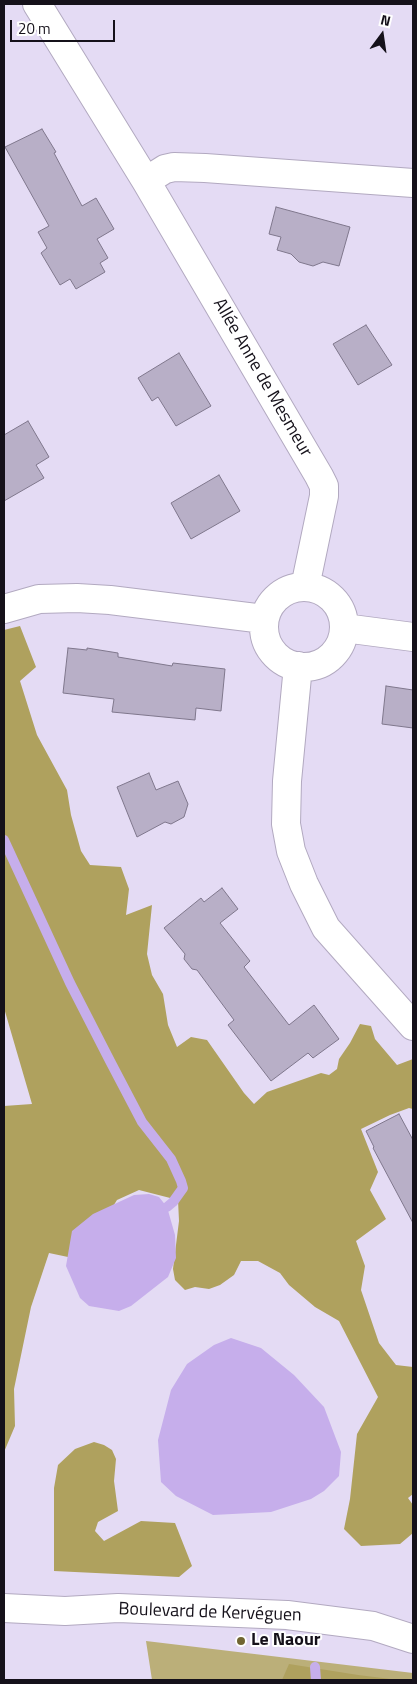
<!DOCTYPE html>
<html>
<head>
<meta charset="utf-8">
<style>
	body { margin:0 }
	#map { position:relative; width:417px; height:1684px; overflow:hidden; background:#e4dbf4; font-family:"Titillium Web",sans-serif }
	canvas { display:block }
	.frame { position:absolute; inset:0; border:5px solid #15111a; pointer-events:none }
	.north { position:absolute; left:357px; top:10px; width:50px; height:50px; -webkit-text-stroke:4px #fff; paint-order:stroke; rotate:14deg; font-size:14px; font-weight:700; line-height:20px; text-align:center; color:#15111a }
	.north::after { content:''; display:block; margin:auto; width:18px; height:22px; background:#15111a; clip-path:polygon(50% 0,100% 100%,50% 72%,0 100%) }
	.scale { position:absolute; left:10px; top:20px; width:105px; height:22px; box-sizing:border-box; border:2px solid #15111a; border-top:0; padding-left:6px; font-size:15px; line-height:18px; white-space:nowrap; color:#15111a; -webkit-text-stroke:4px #fff; paint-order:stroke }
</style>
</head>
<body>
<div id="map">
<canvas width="417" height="1684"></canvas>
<div class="frame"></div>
<div class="north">N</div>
<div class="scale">20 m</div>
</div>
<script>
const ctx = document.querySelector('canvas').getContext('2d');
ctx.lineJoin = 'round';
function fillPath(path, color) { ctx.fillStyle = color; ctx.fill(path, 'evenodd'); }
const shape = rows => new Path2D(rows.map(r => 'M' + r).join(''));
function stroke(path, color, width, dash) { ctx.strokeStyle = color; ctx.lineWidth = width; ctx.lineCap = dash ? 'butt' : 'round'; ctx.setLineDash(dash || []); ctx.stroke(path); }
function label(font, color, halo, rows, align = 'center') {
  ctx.font = font + ' "Titillium Web",sans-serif'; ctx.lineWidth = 4; ctx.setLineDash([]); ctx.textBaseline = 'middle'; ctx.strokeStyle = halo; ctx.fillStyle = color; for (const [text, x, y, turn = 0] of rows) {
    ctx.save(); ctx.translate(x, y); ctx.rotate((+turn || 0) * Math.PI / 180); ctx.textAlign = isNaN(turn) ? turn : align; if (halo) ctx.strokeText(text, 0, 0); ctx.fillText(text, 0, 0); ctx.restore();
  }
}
fillPath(shape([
	[146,1641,413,1673,413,1680,152,1680]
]), '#bbaf79');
fillPath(shape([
	[20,626,36,667,20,681,37,735,67,790,71,815,81,851,90,865,121,867,129,889,126,915,152,905,147,954,152,975,163,994,168,1025,177,1047,191,1037,207,1040,244,1093,254,1104,267,1092,321,1073,329,1075,337,1069,339,1059,350,1043,360,1024,371,1026,375,1039,397,1065,413,1059,413,1109,409,1108,390,1115,361,1129,378,1172,370,1190,386,1219,356,1241,365,1266,361,1290,379,1343,396,1365,413,1367,413,1494,408,1498,413,1505,413,1533,400,1544,361,1546,344,1529,350,1499,357,1434,378,1397,339,1321,315,1307,289,1285,280,1273,258,1261,241,1261,234,1275,220,1285,209,1289,195,1287,185,1290,175,1280,173,1269,179,1221,178,1200,139,1190,117,1200,98,1230,68,1257,49,1253,31,1307,14,1389,15,1426,4,1452,4,1106,32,1104,4,1008,4,630],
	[94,1442,104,1445,112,1450,116,1459,114,1481,118,1511,98,1522,95,1531,104,1541,141,1521,175,1523,192,1566,179,1577,54,1571,54,1488,58,1465,75,1449],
	[289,1664,358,1675,399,1680,282,1680]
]), '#afa15e');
fillPath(shape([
	[149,1194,159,1197,167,1207,175,1235,176,1258,168,1277,131,1306,119,1311,89,1306,80,1298,66,1266,72,1231,93,1214,134,1195],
	[231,1338,261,1348,294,1375,324,1407,341,1452,339,1476,324,1491,311,1499,271,1512,213,1515,176,1496,161,1482,158,1440,171,1390,187,1364,214,1345]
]), '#c6aeeb');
stroke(shape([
	[4,840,70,983,110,1061,142,1122,171,1159,181,1181,183,1188,173,1202,167,1207],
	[315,1667,316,1680]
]), '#c6aeeb', 10);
const building = shape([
	[42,129,56,152,54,153,82,206,96,198,114,229,97,239,108,258,100,263,105,272,76,289,70,279,60,285,41,253,47,248,38,232,49,226,5,147,42,129],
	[276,207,350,227,339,266,323,262,313,266,299,262,291,254,277,250,281,237,269,234,276,207],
	[366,325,392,365,358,385,333,344,366,325],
	[179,353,211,406,176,426,158,397,152,401,138,378,179,353],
	[28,421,49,457,36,465,44,478,4,501,4,435,28,421],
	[219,475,240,511,191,539,171,503,219,475],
	[68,648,87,650,87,648,118,653,118,657,172,666,173,663,225,669,221,711,196,708,195,720,112,712,114,699,63,693,68,648],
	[386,686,413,690,413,728,382,724,386,686],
	[149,773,156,790,178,781,188,804,184,817,171,824,165,822,137,837,117,787,149,773],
	[222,888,238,909,220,923,250,961,244,967,289,1025,314,1005,339,1039,313,1058,308,1053,271,1081,228,1025,234,1020,197,970,192,969,184,959,185,954,164,928,201,898,204,902,222,888],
	[399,1114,413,1140,413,1223,373,1148,374,1147,366,1131,399,1114]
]);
fillPath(building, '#b8afc7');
stroke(building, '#7f778c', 1);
const street = shape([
	[37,4,146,181,319,476,324,486,324,496,305,587],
	[146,181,165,169,174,167,205,168,413,183],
	'264 627a40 40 0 1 1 80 0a40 40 0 1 1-80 0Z',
	[4,609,39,599,77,598,110,600,264,619],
	[344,628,413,637],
	[298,666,287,781,286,824,291,851,304,884,326,928,413,1026],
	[4,1608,65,1611,118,1608,287,1615,373,1626,413,1639]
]);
stroke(street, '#b2a9c0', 30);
stroke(street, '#fff', 28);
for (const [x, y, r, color] of [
	[241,1641,5,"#706532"]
]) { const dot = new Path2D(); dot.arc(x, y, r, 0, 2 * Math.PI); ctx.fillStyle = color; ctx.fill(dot); stroke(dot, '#fff', 2); }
label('18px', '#15111a', '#fff', [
	["Allée Anne de Mesmeur",262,378,60],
	["Boulevard de Kervéguen",210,1613,2]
]);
label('bold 18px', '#15111a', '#fff', [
	["Le Naour",251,1641]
], 'left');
</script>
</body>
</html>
